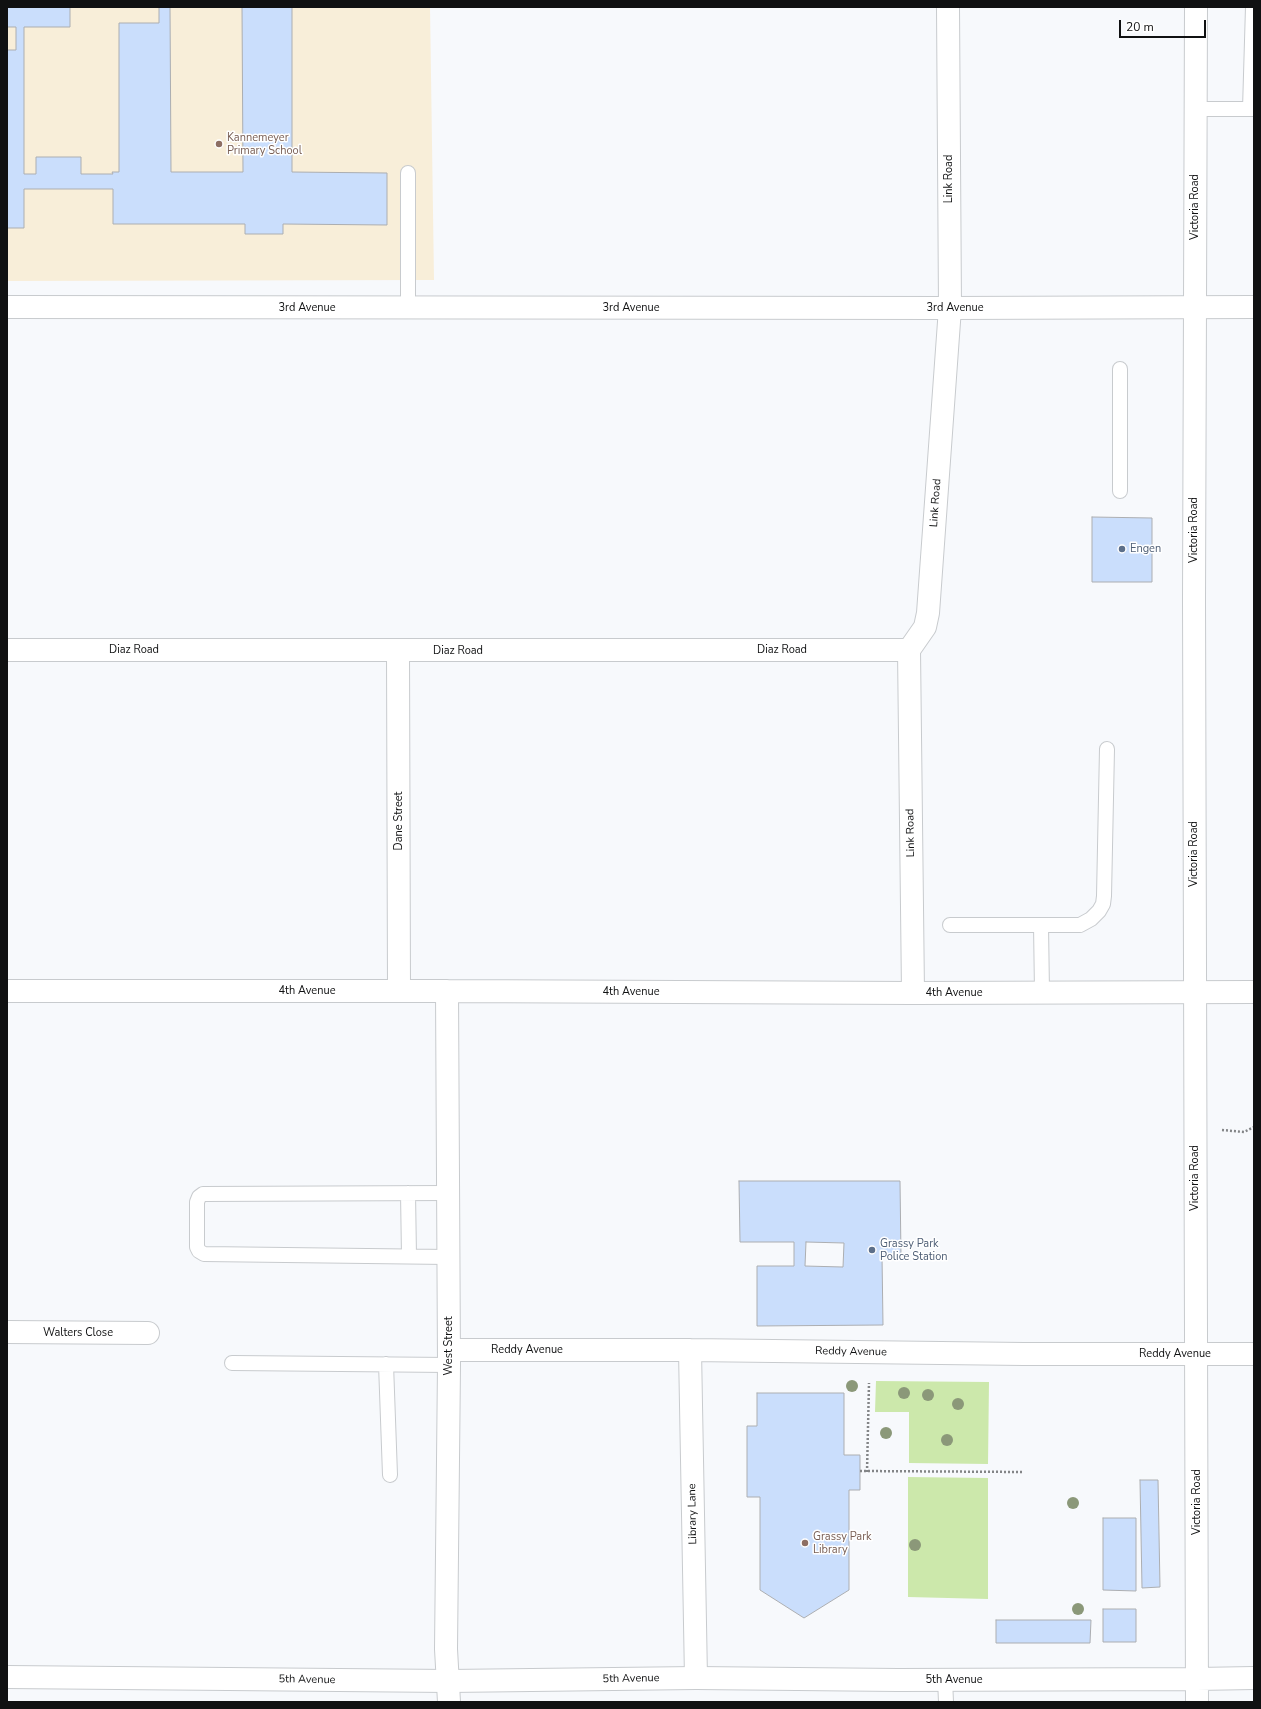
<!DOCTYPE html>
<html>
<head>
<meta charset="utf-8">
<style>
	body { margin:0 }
	#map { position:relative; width:1261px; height:1709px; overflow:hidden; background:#f7f9fc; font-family:"Nunito Sans",sans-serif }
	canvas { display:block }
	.frame { position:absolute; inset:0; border:8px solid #101112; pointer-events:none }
	.scale { position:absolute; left:1119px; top:20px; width:87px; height:18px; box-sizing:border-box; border:2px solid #101112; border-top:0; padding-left:5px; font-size:12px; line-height:14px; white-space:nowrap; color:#101112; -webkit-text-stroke:3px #fff; paint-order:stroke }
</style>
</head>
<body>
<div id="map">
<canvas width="1261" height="1709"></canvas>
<div class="frame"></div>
<div class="scale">20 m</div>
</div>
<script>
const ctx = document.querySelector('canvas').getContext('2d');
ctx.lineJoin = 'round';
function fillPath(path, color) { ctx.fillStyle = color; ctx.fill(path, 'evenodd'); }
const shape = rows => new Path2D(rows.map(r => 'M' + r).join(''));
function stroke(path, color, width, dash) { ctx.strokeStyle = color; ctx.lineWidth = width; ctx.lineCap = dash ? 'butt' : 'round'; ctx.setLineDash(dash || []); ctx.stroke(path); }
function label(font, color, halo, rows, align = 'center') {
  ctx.font = font + ' "Nunito Sans",sans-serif'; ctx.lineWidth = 3; ctx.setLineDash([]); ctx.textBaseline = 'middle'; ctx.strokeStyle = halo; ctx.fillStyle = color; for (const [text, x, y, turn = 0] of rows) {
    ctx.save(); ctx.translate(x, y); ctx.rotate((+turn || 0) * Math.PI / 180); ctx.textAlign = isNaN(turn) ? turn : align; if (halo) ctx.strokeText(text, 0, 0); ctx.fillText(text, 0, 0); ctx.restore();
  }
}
fillPath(shape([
	[7,7,430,7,434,280,7,281]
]), '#f8eed9');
fillPath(shape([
	[876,1381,989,1382,988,1464,909,1463,909,1412,875,1412],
	[908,1477,988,1478,988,1599,908,1597]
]), '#cce8ab');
const building = shape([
	[7,7,70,7,70,27,24,27,24,174,36,174,36,157,81,157,81,174,113,174,112,172,119,172,119,23,159,23,159,7,170,7,171,172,243,172,242,7,292,7,292,172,387,173,387,225,283,224,283,234,245,234,245,224,113,224,113,189,24,189,24,228,7,228,7,50,16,50,16,27,7,27,7,7],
	[1092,517,1152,518,1152,582,1092,582,1092,517],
	[739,1181,900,1181,901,1256,882,1256,883,1325,757,1326,757,1266,794,1266,794,1242,740,1242,739,1181],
	[806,1242,844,1243,843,1267,805,1266,806,1242],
	[757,1393,844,1393,844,1455,860,1455,860,1490,849,1490,849,1590,804,1618,760,1590,760,1497,747,1497,747,1426,757,1426,757,1393],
	[1140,1480,1158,1480,1160,1587,1142,1588,1140,1480],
	[1103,1518,1136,1518,1136,1591,1103,1590,1103,1518],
	[1103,1609,1136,1609,1136,1642,1103,1642,1103,1609],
	[996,1620,1091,1620,1090,1643,996,1643,996,1620]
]);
fillPath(building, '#cadefc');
stroke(building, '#acaeb1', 1);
const lane = shape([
	[1196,109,1254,109],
	[1250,109,1253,7],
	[408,173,408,308],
	[1120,369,1120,491],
	[950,925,1080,925,1091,919,1099,911,1103,904,1104,896,1107,749],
	[1041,925,1042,992],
	[408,1193,409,1256],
	[448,1193,203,1194,199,1197,197,1202,197,1247,199,1251,204,1254,448,1257],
	[232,1363,449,1365],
	[386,1364,390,1475],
	[945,1679,946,1702]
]);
const street = shape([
	[7,307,950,308,1254,307],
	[7,650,909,650],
	[398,651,399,991],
	[7,991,447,991,913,993,1254,992],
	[447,991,449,1365,446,1649,449,1702],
	[913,993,909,650,925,627,928,613,950,308,948,7],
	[7,1332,148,1333],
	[449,1350,690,1350,1024,1354,1254,1354],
	[690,1350,696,1678]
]);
const secondary = shape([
	[1196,7,1194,600,1197,1702],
	[7,1677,449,1681,696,1678,898,1680,1197,1679,1254,1678]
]);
stroke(lane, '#c8cbce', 16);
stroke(street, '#c8cbce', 24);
stroke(secondary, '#c8cbce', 24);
stroke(shape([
	[1222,1130,1244,1132,1254,1127],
	[860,1471,1024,1472],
	[867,1472,869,1383]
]), '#838587', 2.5, [2, 2]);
stroke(lane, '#fff', 14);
stroke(street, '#fff', 22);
stroke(secondary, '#fff', 22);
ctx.fillStyle = '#8b9879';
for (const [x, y] of [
	[852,1386],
	[904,1393],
	[928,1395],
	[958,1404],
	[886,1433],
	[947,1440],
	[1073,1503],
	[915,1545],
	[1078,1609]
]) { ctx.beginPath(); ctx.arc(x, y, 6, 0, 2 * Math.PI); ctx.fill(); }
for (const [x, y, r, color] of [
	[219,144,4,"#8d6e63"],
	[1122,549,4,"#5c6f8a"],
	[872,1250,4,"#5c6f8a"],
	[805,1543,4,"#8d6e63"]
]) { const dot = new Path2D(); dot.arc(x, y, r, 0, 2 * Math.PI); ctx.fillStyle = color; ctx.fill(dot); stroke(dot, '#fff', 1.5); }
label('11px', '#785e54', '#fff', [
	["Kannemeyer",227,138],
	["Primary School",227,151],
	["Grassy Park",813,1537],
	["Library",813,1550]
], 'left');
label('11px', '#101112', '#fff', [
	["Link Road",949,179,-90],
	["Victoria Road",1195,207,-90],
	["3rd Avenue",307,308],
	["3rd Avenue",631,308],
	["3rd Avenue",955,308],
	["Link Road",936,503,-86],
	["Victoria Road",1194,530,-90],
	["Diaz Road",134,650],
	["Diaz Road",782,650],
	["Diaz Road",458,651],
	["Dane Street",399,821,-90],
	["Link Road",911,833,-91],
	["Victoria Road",1194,854,-90],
	["4th Avenue",307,991],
	["4th Avenue",631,992],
	["4th Avenue",954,993],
	["Victoria Road",1195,1178,-90],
	["Walters Close",78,1333],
	["West Street",449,1346,-90],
	["Reddy Avenue",527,1350],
	["Reddy Avenue",851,1352,1],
	["Reddy Avenue",1175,1354],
	["Victoria Road",1197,1502,-90],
	["Library Lane",693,1514,-91],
	["5th Avenue",631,1679,-1],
	["5th Avenue",307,1680,1],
	["5th Avenue",954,1680]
]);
label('11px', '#4e5e75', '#fff', [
	["Engen",1130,549],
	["Grassy Park",880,1244],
	["Police Station",880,1257]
], 'left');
</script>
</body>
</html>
